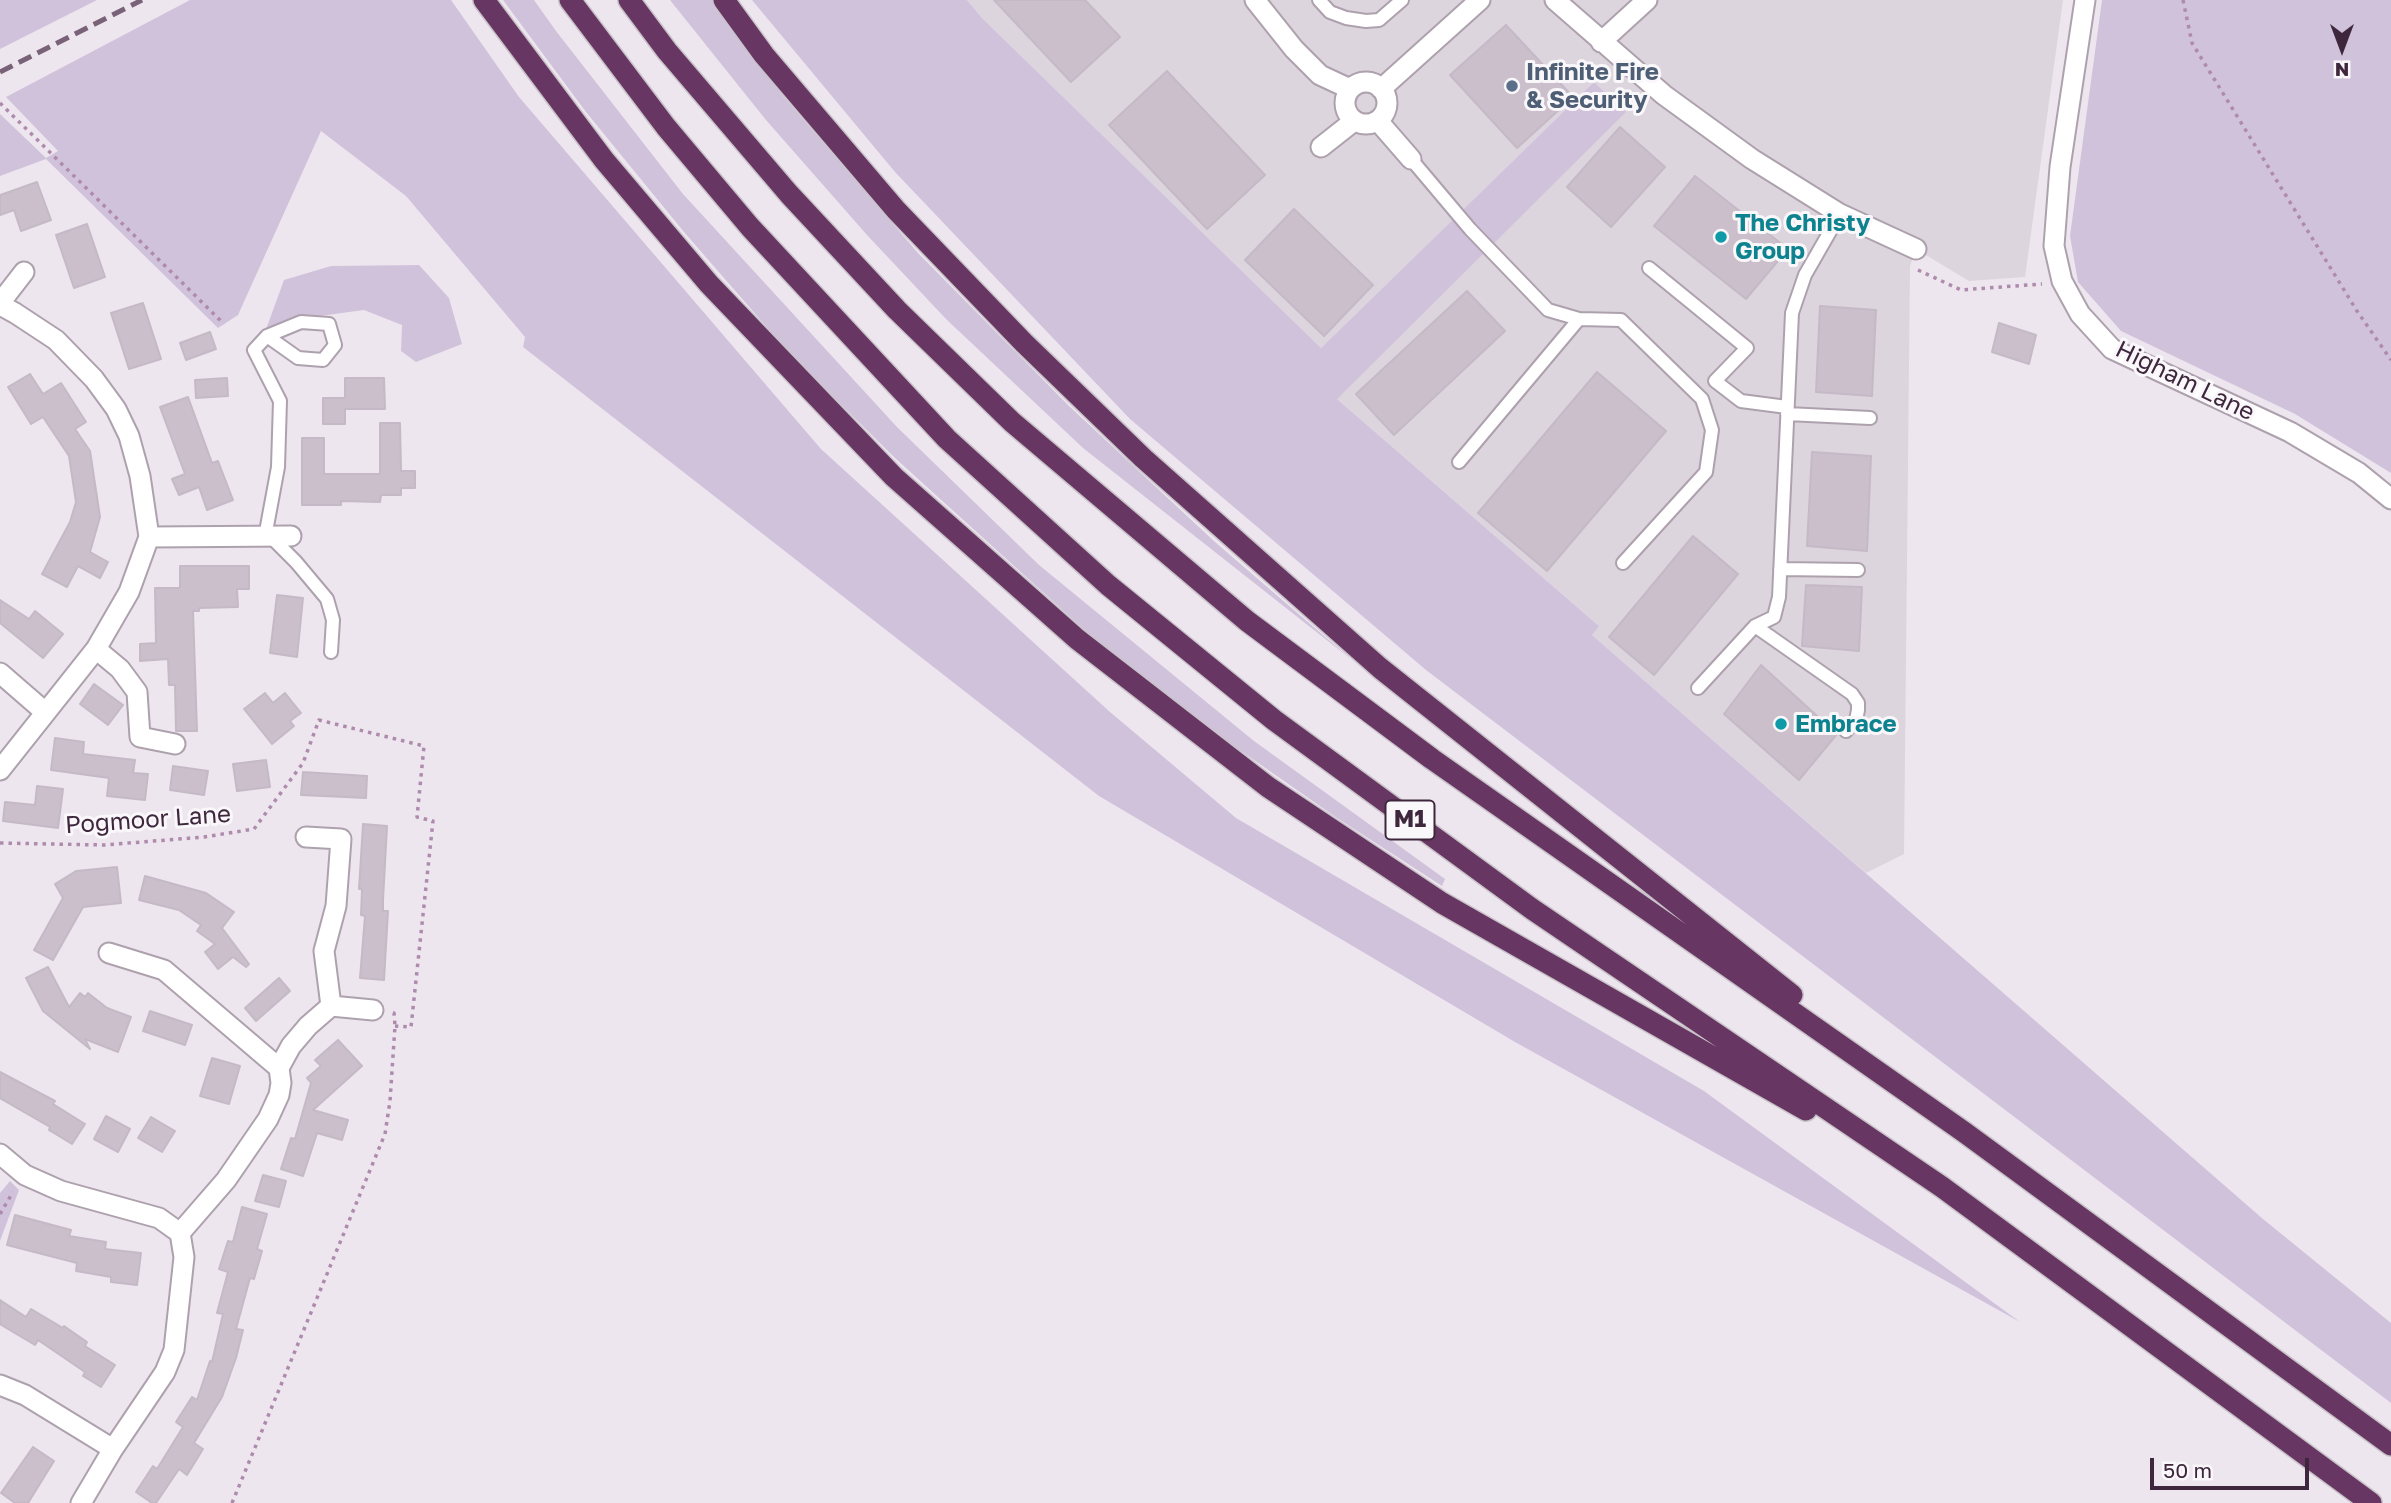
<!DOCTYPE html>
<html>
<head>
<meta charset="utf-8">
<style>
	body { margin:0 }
	#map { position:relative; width:2391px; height:1503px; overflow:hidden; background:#ede6ee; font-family:"Golos Text",sans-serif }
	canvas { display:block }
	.north { position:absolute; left:2307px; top:14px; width:70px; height:70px; -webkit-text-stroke:5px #faf7fa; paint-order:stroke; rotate:180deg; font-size:19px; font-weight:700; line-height:28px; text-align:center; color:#3e273d }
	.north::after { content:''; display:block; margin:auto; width:24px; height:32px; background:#3e273d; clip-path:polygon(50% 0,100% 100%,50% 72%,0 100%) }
	.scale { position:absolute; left:2150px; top:1458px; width:159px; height:32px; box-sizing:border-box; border:4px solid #3e273d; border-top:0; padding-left:9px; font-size:21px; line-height:24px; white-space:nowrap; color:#3e273d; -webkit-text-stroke:5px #faf7fa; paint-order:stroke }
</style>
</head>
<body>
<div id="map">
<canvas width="2391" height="1503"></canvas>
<div class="north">N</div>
<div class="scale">50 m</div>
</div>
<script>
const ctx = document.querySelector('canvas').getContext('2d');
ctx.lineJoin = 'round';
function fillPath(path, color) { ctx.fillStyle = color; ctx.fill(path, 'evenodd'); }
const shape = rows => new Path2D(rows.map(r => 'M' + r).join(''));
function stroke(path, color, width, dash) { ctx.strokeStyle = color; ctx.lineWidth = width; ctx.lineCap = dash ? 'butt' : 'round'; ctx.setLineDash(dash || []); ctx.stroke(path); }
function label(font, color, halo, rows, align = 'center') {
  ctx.font = font + ' "Golos Text",sans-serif'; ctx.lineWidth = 6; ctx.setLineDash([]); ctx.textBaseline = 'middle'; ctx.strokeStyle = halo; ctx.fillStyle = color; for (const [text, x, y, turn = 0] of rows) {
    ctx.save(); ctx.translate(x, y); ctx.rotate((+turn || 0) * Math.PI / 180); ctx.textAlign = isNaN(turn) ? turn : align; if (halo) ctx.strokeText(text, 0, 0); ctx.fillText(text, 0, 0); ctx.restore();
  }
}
fillPath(shape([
	[967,0,2063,0,2025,277,1969,281,1916,249,1910,266,1904,854,1866,873,1592,635,1598,625,1336,398,1625,112,1594,82,1321,348,982,18]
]), '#dcd5dd');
fillPath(shape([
	[0,0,97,0,0,49],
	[190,0,451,0,519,97,821,449,1110,712,1236,818,1704,1091,2020,1322,1515,1042,1099,796,523,347,525,337,406,196,321,131,238,315,218,328,46,159,0,176,0,114,46,158,58,151,6,97],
	[503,0,534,0,556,31,683,194,897,427,1039,565,1254,741,1445,879,1442,886,1337,818,1221,737,1088,633,895,458,791,355,684,232,586,112],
	[670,0,715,0,783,96,918,253,1069,406,1215,542,1352,660,1083,448,946,319,867,235,766,120],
	[752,0,967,0,982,18,1321,348,1594,82,1626,112,1337,399,1599,626,1592,635,2263,1219,2391,1323,2391,1403,1426,670,1130,419,895,172],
	[2102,0,2391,0,2391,473,2295,414,2121,331,2078,282,2070,236],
	[419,265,449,298,462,344,416,362,401,351,402,325,364,310,305,318,265,332,284,280,331,266],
	[10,1181,19,1190,0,1241,0,1193]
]), '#d1c2dc');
const building = shape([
	[994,0,1085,0,1120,37,1071,82,994,0],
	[1506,25,1573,97,1517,148,1450,75,1506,25],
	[1167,71,1265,175,1207,229,1109,125,1167,71],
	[1620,127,1665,167,1611,227,1567,187,1620,127],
	[1695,176,1788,249,1746,299,1654,226,1695,176],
	[37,182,51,220,21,231,14,210,0,215,0,195,37,182],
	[1294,209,1373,285,1324,336,1245,260,1294,209],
	[87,224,105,277,74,288,56,235,87,224],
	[1467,291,1505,331,1394,435,1356,394,1467,291],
	[143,303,161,359,129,369,111,313,143,303],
	[1820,306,1876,310,1872,396,1816,392,1820,306],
	[1999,323,2036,335,2029,364,1992,352,1999,323],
	[210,332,216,349,186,360,180,343,210,332],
	[1597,372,1666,431,1547,571,1478,513,1597,372],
	[30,374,43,394,61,383,86,422,75,429,90,451,100,517,90,552,108,562,100,578,78,566,67,587,42,574,70,522,76,502,69,456,43,417,31,424,8,387,30,374],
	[227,378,228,396,196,398,195,380,227,378],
	[345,378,384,378,385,409,345,409,345,424,323,424,323,398,345,398,345,378],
	[188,397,212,463,218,461,233,500,207,510,199,487,179,495,172,479,185,474,160,407,188,397],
	[380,423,400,423,401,471,415,471,415,488,401,488,401,495,381,495,380,502,341,501,341,505,302,505,302,438,324,438,324,474,380,474,380,423],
	[1812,452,1871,456,1867,551,1807,546,1812,452],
	[1693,536,1738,574,1654,675,1609,637,1693,536],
	[180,566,249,566,249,589,237,589,238,607,199,608,199,611,193,611,197,731,176,731,175,685,169,685,168,659,140,661,140,644,156,643,155,588,180,588,180,566],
	[1806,585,1862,587,1859,651,1802,646,1806,585],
	[277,595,303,598,297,657,270,653,277,595],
	[0,600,29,619,35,611,63,634,43,658,0,623,0,600],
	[1761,665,1837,734,1799,780,1724,714,1761,665],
	[94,684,123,705,108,725,80,704,94,684],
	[265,693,273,703,285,693,301,713,290,721,294,726,272,744,244,709,265,693],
	[55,738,84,742,83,754,135,760,133,773,148,774,145,800,107,796,109,778,51,770,55,738],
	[266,760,270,787,237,791,233,764,266,760],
	[173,766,208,771,204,795,170,790,173,766],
	[303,772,367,776,366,798,301,795,303,772],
	[37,786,63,789,58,828,3,821,5,802,35,805,37,786],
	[363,824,387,826,383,900,383,911,388,911,384,980,360,978,365,916,361,915,362,889,359,889,363,824],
	[117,867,121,903,83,907,53,960,34,950,63,898,55,884,76,871,117,867],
	[145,876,206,893,234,912,222,928,249,964,246,967,233,957,218,969,205,952,215,944,197,931,201,925,179,910,139,900,145,876],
	[48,967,69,1007,80,993,85,997,88,993,107,1008,131,1017,118,1052,85,1039,90,1049,43,1011,26,978,48,967],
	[279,978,290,991,256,1021,245,1008,279,978],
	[150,1011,192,1025,185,1045,143,1031,150,1011],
	[338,1040,362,1066,313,1110,348,1120,342,1140,317,1133,303,1176,281,1169,291,1138,295,1139,311,1083,307,1078,321,1066,315,1060,338,1040],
	[212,1058,240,1066,229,1104,200,1096,212,1058],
	[0,1072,55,1101,53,1104,85,1124,72,1144,49,1130,50,1127,0,1098,0,1072],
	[106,1116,130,1129,118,1152,94,1139,106,1116],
	[151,1117,175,1131,162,1152,138,1138,151,1117],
	[263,1175,286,1181,279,1207,255,1201,263,1175],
	[242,1207,267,1214,257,1249,262,1251,254,1279,250,1278,236,1329,243,1330,236,1358,222,1397,194,1443,203,1449,187,1475,179,1469,156,1503,152,1503,136,1492,153,1466,157,1469,183,1427,176,1422,192,1397,197,1400,210,1361,212,1362,223,1314,217,1313,228,1272,219,1269,228,1241,233,1242,242,1207],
	[15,1215,71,1230,69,1236,106,1242,105,1249,141,1253,137,1285,111,1282,111,1277,76,1271,77,1263,7,1245,15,1215],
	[0,1300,26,1317,31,1309,63,1328,64,1326,87,1342,85,1346,115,1365,101,1387,83,1376,85,1372,38,1340,35,1345,0,1324,0,1300],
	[33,1447,54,1461,28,1503,15,1503,1,1493,33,1447]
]);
fillPath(building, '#cabfcb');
stroke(building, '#c5b9c7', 2);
const service = shape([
	[1319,0,1330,12,1346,18,1366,21,1379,20,1402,0],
	[1411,159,1470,229,1548,310,1579,319,1621,320,1702,399,1712,430,1706,472,1623,563],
	[1649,268,1747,348,1715,381,1741,401,1787,407],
	[1787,414,1870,418],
	[1459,462,1579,319],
	[265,537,278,467,280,401,254,350,267,336,301,322,329,324,335,345,323,360,298,358,267,336],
	[271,537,296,562,327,599,333,620,331,652],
	[1780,569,1858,570],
	[1755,626,1852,694,1858,703,1858,710,1856,720,1846,731],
	[1698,688,1755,626,1774,617,1779,597,1792,313,1805,275,1840,214]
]);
const minor = shape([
	[1255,0,1294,49,1320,75,1350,89],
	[1555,0,1664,95,1752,159,1840,214,1916,249],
	[1601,42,1647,0],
	'1345 103a21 21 0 1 1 42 0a21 21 0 1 1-42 0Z',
	[1381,89,1480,0],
	[1378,121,1411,159],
	[1321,147,1354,121],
	[0,303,24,272],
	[0,305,15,313,56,340,94,379,116,409,129,436,140,476,149,537,129,592,96,649,0,770],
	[149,537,291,536],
	[96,649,120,669,137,692,140,737,175,744],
	[0,673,45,712],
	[109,953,164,970,279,1068,281,1083,279,1095,268,1119,226,1180,180,1233],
	[331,1006,373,1010],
	[279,1068,291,1046,308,1026,331,1006,324,951,336,906,341,839,306,837],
	[0,1154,25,1175,61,1191,159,1218,180,1233],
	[0,1385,25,1395,113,1449],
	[81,1503,113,1449,165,1372,174,1350,184,1257,180,1233]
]);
const tertiary = shape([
	[2085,0,2060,167,2054,246,2062,281,2080,314,2112,349,2290,432,2359,473,2391,499]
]);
const motorway = shape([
	[484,0,604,160,709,284,894,477,1077,639,1268,787,1442,903,1806,1110],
	[570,0,666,127,750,227,947,439,1108,585,1274,720,1532,909,1942,1187,2371,1503],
	[629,0,667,51,789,194,897,310,1012,422,1247,621,1432,759,1964,1132,2391,1445],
	[724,0,764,55,896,210,1024,343,1143,458,1380,668,1792,995]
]);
stroke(service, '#aea1ae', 16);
stroke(minor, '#aea1ae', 23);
stroke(tertiary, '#aea1ae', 23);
stroke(motorway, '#c9c3c9', 24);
stroke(shape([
	[2183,0,2192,43,2357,311,2391,360],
	[0,103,224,324],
	[1918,270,1961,290,2042,284],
	[0,843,104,845,204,837,254,829,303,763,319,720,424,746,417,817,433,821,411,1027,395,1026],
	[0,1214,13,1192],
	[232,1503,385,1134,390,1101,395,1026,394,1013,392,1013]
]), '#ae8aad', 3.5, [3.5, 5]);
stroke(service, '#fff', 12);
stroke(minor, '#fff', 19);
stroke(tertiary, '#fff', 19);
stroke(motorway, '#673662', 21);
stroke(shape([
	[0,72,142,0]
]), '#796278', 5, [14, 7]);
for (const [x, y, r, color] of [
	[1512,86,7,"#5c6f8a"],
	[1721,237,7,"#0f9aa8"],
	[1781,724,7,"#0f9aa8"]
]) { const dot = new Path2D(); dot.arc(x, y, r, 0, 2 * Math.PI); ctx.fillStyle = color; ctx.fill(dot); stroke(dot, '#faf7fa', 2.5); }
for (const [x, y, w] of [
	[1410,820,49]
]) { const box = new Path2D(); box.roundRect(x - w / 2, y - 19.5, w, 39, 5); ctx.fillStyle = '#faf7fa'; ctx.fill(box); stroke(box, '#3e273d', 2); }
label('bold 23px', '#3e273d', null, [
	["M1",1410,820]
]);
label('bold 24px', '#4e5e75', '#faf7fa', [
	["Infinite Fire",1526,72],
	["& Security",1526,100]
], 'left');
label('bold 24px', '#0d838f', '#faf7fa', [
	["The Christy",1735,223],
	["Group",1735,251],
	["Embrace",1795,724]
], 'left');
label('24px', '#3e273d', '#faf7fa', [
	["Higham Lane",2185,381,26],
	["Pogmoor Lane",148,820,-4]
]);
</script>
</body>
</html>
